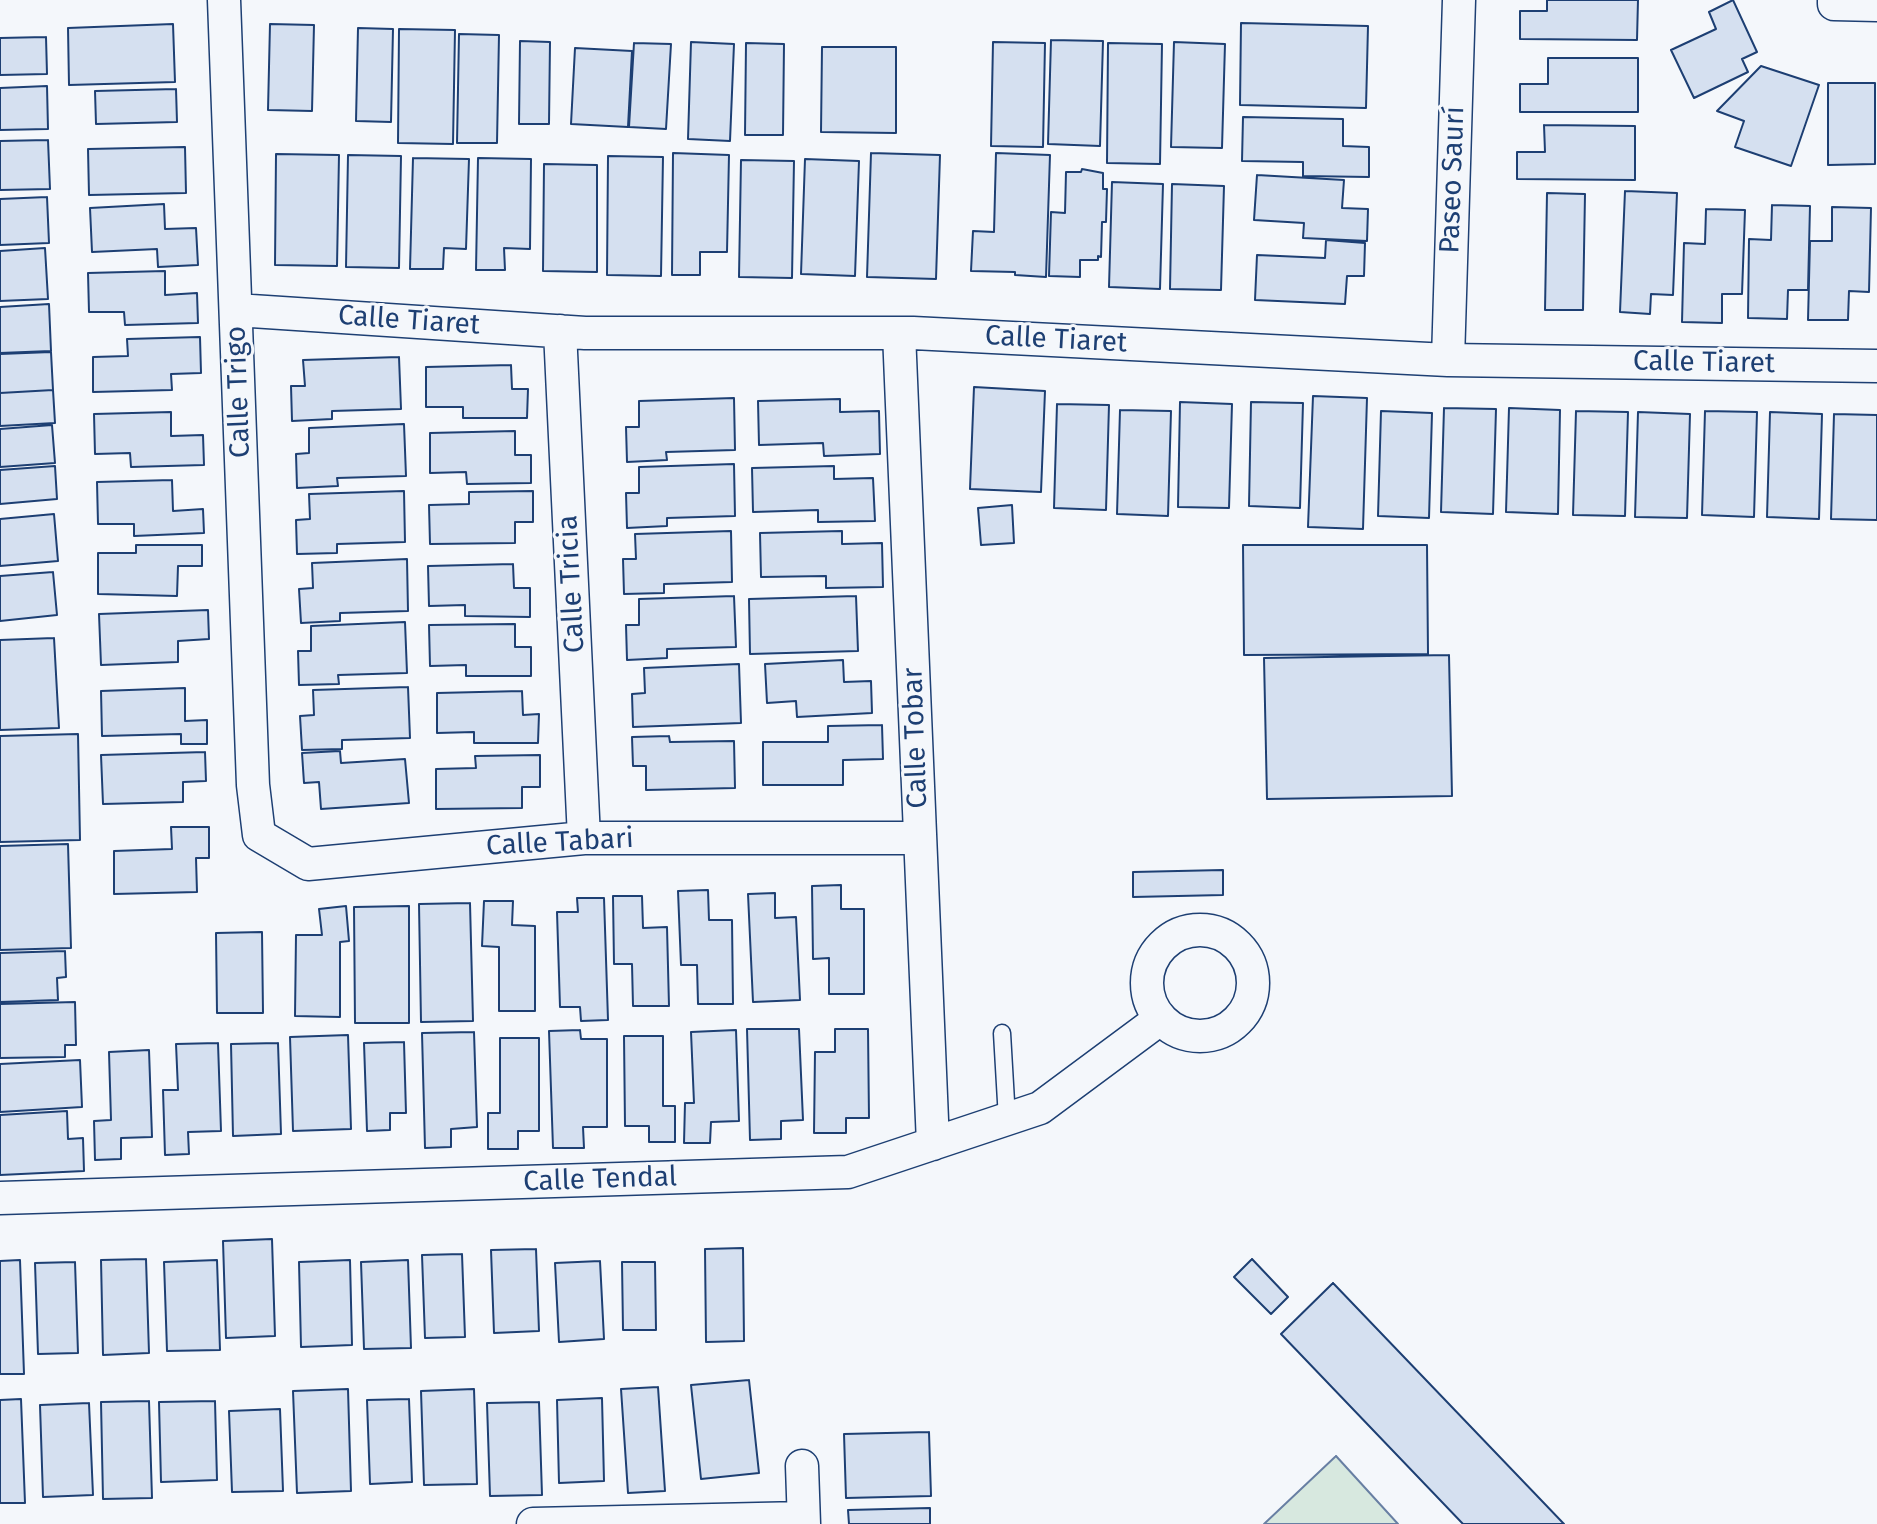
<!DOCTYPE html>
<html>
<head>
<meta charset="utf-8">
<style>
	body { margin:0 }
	canvas { display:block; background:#f4f7fb }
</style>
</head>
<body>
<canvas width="1877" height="1524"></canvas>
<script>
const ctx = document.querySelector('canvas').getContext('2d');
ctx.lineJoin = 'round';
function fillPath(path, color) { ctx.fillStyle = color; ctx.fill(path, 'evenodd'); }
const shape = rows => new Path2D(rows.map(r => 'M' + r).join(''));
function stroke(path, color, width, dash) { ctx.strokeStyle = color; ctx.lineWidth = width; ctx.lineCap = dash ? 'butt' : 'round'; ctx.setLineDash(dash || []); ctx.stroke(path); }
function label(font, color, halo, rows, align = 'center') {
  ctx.font = font + ' "Fira Sans",sans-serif'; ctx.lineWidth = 6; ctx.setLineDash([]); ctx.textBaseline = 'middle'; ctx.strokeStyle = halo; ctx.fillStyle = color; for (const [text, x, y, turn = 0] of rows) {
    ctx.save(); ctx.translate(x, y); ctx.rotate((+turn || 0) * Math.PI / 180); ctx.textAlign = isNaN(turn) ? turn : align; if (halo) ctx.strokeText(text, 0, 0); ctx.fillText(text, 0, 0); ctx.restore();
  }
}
const green = shape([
	[1336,1456,1398,1524,1264,1524,1336,1456]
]);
fillPath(green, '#d7e8df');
stroke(green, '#687fa3', 2);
const building = shape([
	[1547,0,1638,0,1637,40,1520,39,1520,11,1547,11,1547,0],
	[1733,0,1757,52,1742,59,1748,72,1694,98,1671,50,1716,29,1709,12,1733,0],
	[1241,23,1368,26,1366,108,1240,105,1241,23],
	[173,24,175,82,69,85,68,28,173,24],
	[270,24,314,25,312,111,268,110,270,24],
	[358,28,393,29,391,122,356,121,358,28],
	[399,29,455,30,453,144,398,143,399,29],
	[459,34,499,35,497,143,457,143,459,34],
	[46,37,47,74,0,75,0,38,46,37],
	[1051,40,1103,41,1100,146,1048,144,1051,40],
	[520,41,550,42,549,124,519,124,520,41],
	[691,42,734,44,730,141,688,139,691,42],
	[993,42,1045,43,1043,147,991,146,993,42],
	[1174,42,1225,44,1222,148,1171,147,1174,42],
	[634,43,671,44,666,129,629,127,634,43],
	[746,43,784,44,783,135,745,135,746,43],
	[1108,43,1162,44,1160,164,1107,163,1108,43],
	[822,47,896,47,896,133,821,132,822,47],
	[575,48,632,51,628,127,571,124,575,48],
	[1548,58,1638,58,1638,112,1520,112,1520,84,1548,84,1548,58],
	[1761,66,1819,85,1791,166,1735,147,1744,121,1717,111,1761,66],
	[1828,83,1875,83,1875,164,1828,165,1828,83],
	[47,86,48,129,0,130,0,88,47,86],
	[176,89,177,122,96,124,95,91,176,89],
	[1243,117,1343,119,1343,146,1369,147,1369,177,1303,176,1303,162,1242,161,1243,117],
	[1544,125,1635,126,1635,180,1517,179,1517,152,1545,152,1544,125],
	[48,140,50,189,0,190,0,141,48,140],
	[185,147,186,193,89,195,88,149,185,147],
	[673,153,729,155,727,252,700,252,700,275,672,275,673,153],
	[871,153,940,155,936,279,867,277,871,153],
	[996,153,1050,155,1046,277,1015,275,1015,272,971,271,973,231,994,232,996,153],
	[276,154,339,155,337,266,275,265,276,154],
	[348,155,401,156,399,268,346,267,348,155],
	[608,156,663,157,661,276,607,275,608,156],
	[413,158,469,159,466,249,444,248,443,269,410,269,413,158],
	[478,158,531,159,530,249,504,248,505,270,476,270,478,158],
	[805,159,859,161,855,276,801,274,805,159],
	[741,160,794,161,792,278,739,277,741,160],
	[544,164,597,165,597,272,543,271,544,164],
	[1082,169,1103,173,1103,189,1107,189,1106,222,1102,222,1101,257,1098,256,1098,260,1080,260,1080,277,1049,276,1051,212,1065,213,1066,172,1081,172,1082,169],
	[1257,175,1344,180,1342,208,1368,209,1367,241,1303,238,1304,223,1254,220,1257,175],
	[1112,182,1163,184,1160,289,1109,287,1112,182],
	[1172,184,1224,186,1221,290,1170,289,1172,184],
	[1625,191,1677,193,1673,295,1651,294,1650,314,1620,312,1625,191],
	[1547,193,1585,194,1583,310,1545,310,1547,193],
	[47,197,49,243,0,245,0,199,47,197],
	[164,204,165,229,196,228,198,265,158,267,157,249,92,252,90,208,164,204],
	[1772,205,1810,206,1808,290,1788,290,1787,319,1748,318,1749,239,1771,240,1772,205],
	[1832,207,1871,208,1869,292,1849,291,1848,320,1808,320,1810,241,1832,241,1832,207],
	[1706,209,1745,210,1742,294,1722,294,1722,323,1682,322,1684,243,1705,244,1706,209],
	[1326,240,1365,243,1364,276,1347,276,1345,304,1255,300,1257,255,1325,258,1326,240],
	[45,248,48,299,0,301,0,251,45,248],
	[165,271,165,295,197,293,198,323,125,325,124,312,89,312,88,273,165,271],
	[49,304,51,351,0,353,0,307,49,304],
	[200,337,201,373,171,374,172,390,93,392,93,357,128,356,127,339,200,337],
	[51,352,53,390,0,393,0,354,51,352],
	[399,357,401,409,332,411,332,419,292,421,291,386,305,386,303,360,399,357],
	[511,365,512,389,528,389,527,418,463,418,463,407,426,407,426,367,511,365],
	[974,387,1045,391,1041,492,970,489,974,387],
	[53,390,55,423,0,426,0,393,53,390],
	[1313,396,1367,398,1363,529,1308,527,1313,396],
	[734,398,735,450,666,452,667,460,627,462,626,427,639,427,639,401,734,398],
	[840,399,840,412,879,411,880,454,824,456,823,443,759,445,758,401,840,399],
	[1180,402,1232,404,1229,508,1178,507,1180,402],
	[1251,402,1303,403,1300,508,1249,506,1251,402],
	[1057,404,1109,405,1106,510,1054,508,1057,404],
	[1444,408,1496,409,1493,514,1441,512,1444,408],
	[1509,408,1560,410,1558,514,1506,512,1509,408],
	[1120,410,1171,411,1168,516,1117,514,1120,410],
	[1381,411,1432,413,1429,518,1378,516,1381,411],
	[1576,411,1628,412,1625,516,1573,515,1576,411],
	[1705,411,1757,412,1754,517,1702,515,1705,411],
	[171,412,171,436,203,435,204,465,131,467,130,453,95,454,94,414,171,412],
	[1638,412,1690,414,1687,518,1635,517,1638,412],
	[1770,412,1822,414,1819,519,1767,517,1770,412],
	[1834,414,1877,415,1877,520,1831,519,1834,414],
	[404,424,406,476,337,478,338,486,297,488,296,454,309,453,309,428,404,424],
	[52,425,55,463,0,467,0,429,52,425],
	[515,431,515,455,531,455,531,483,467,484,466,472,430,473,430,433,515,431],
	[734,464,735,516,667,518,667,526,627,528,626,493,639,493,639,467,734,464],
	[55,466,57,499,0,504,0,470,55,466],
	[834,466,834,479,873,478,875,521,818,522,818,510,753,512,752,468,834,466],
	[172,480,173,511,203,509,204,533,134,536,134,524,98,524,97,482,172,480],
	[404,491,405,542,337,544,337,553,297,554,296,520,310,519,309,494,404,491],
	[533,491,533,522,515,522,515,543,430,544,429,505,469,504,469,492,533,491],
	[1012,505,1014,543,981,545,978,508,1012,505],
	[54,514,58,561,0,566,0,519,54,514],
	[731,531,732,582,664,584,664,593,624,594,623,559,636,559,635,534,731,531],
	[842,531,842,544,882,543,883,587,826,588,826,576,761,577,760,533,842,531],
	[136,545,202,545,202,566,178,566,177,596,98,594,98,553,136,553,136,545],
	[1243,545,1427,545,1428,654,1244,655,1243,545],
	[407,559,408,611,340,613,340,621,301,623,299,589,313,588,312,563,407,559],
	[513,564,514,588,530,588,530,617,465,616,465,605,429,606,428,566,513,564],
	[53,572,57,615,0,621,0,576,53,572],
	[734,596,736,647,667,649,667,658,627,660,626,625,639,625,639,599,734,596],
	[856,596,858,651,750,654,749,599,856,596],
	[208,610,209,639,178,641,178,662,101,665,99,614,208,610],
	[405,622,407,673,338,675,339,684,299,685,298,651,311,651,311,626,405,622],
	[515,624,515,647,531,647,531,676,466,676,466,665,430,666,429,625,515,624],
	[54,638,59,728,0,730,0,640,54,638],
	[1449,655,1452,796,1267,799,1264,658,1449,655],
	[843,660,844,682,871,681,872,713,797,717,796,701,767,703,765,664,843,660],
	[739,664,741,723,633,727,632,694,645,693,644,668,739,664],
	[408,687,410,738,342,740,342,749,302,750,300,716,314,715,313,690,408,687],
	[185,688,185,721,207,720,207,744,181,744,181,734,102,736,101,691,185,688],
	[522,691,523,715,539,714,538,743,474,743,474,732,437,733,437,693,522,691],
	[882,725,883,759,843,760,843,785,763,785,763,742,828,742,828,726,882,725],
	[78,734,80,840,0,842,0,736,78,734],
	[669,736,670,742,734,741,735,788,646,790,646,766,633,766,632,737,669,736],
	[340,751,341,763,405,759,409,803,321,809,319,782,304,783,302,753,340,751],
	[205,752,206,781,183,782,183,802,103,804,101,755,205,752],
	[540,755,540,787,522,787,522,808,436,809,436,769,476,768,475,756,540,755],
	[171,827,209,827,209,858,196,858,197,892,114,894,114,851,172,849,171,827],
	[68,844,71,948,0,950,0,846,68,844],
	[1223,870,1223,895,1133,897,1133,872,1223,870],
	[841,885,841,909,864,909,864,994,829,994,829,958,813,959,812,886,841,885],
	[708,890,709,920,732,920,733,1004,698,1004,697,965,681,965,678,891,708,890],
	[775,893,775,918,796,917,800,1000,753,1002,748,894,775,893],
	[613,896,642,896,643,928,667,927,669,1006,633,1006,632,964,614,964,613,896],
	[577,898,604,898,608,1020,581,1021,580,1007,560,1007,557,912,578,912,577,898],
	[484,901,513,901,512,925,535,926,535,1011,499,1011,499,947,482,946,484,901],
	[470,903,473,1021,421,1022,419,904,470,903],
	[346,906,349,941,340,942,340,1017,295,1016,296,935,322,935,319,909,346,906],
	[409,906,409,1023,355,1023,354,907,409,906],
	[262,932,263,1013,217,1013,216,933,262,932],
	[65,951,66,977,57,978,58,1000,0,1002,0,953,65,951],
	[75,1002,76,1045,65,1045,65,1057,0,1058,0,1004,75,1002],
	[747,1029,799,1029,803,1120,781,1121,781,1139,750,1140,747,1029],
	[835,1029,868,1029,869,1118,846,1118,846,1133,814,1133,815,1052,835,1052,835,1029],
	[580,1030,581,1039,607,1039,607,1127,583,1127,584,1148,553,1148,549,1031,580,1030],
	[736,1030,739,1121,711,1122,710,1143,684,1143,685,1103,694,1103,691,1032,736,1030],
	[474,1032,477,1127,451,1129,451,1147,425,1148,422,1033,474,1032],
	[348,1035,351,1129,293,1131,290,1037,348,1035],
	[624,1036,663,1036,663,1106,675,1106,675,1142,649,1142,649,1126,625,1126,624,1036],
	[500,1038,539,1038,539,1131,518,1131,518,1149,488,1149,488,1113,500,1113,500,1038],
	[404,1042,406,1113,390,1113,390,1130,367,1131,364,1043,404,1042],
	[218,1043,221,1131,188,1132,189,1154,165,1155,163,1090,178,1090,176,1044,218,1043],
	[278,1043,281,1134,233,1136,231,1044,278,1043],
	[149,1050,152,1137,121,1138,121,1159,95,1160,94,1121,111,1120,109,1052,149,1050],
	[80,1060,82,1107,0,1112,0,1064,80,1060],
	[67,1111,68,1139,83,1138,84,1171,0,1175,0,1115,67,1111],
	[272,1239,275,1336,226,1338,223,1241,272,1239],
	[743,1248,744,1341,706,1342,705,1249,743,1248],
	[536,1249,539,1331,494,1333,491,1250,536,1249],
	[462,1254,465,1337,425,1338,422,1255,462,1254],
	[146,1259,149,1353,103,1355,101,1260,146,1259],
	[1252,1259,1288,1297,1271,1314,1234,1277,1252,1259],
	[20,1260,24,1374,0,1374,0,1261,20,1260],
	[217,1260,220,1350,167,1351,164,1262,217,1260],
	[350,1260,352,1345,301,1347,299,1262,350,1260],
	[408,1260,411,1348,364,1349,361,1262,408,1260],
	[600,1261,604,1339,559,1342,555,1263,600,1261],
	[75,1262,78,1353,38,1354,35,1263,75,1262],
	[622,1262,655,1262,656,1330,623,1330,622,1262],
	[1333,1283,1564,1524,1463,1524,1281,1334,1333,1283],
	[749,1380,759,1473,701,1479,691,1385,749,1380],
	[658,1387,665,1491,628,1493,621,1389,658,1387],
	[348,1389,351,1491,297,1493,293,1391,348,1389],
	[474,1389,477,1484,424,1485,421,1391,474,1389],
	[602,1398,604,1481,559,1483,557,1400,602,1398],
	[21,1399,25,1503,0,1503,0,1400,21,1399],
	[409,1399,412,1482,370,1484,367,1400,409,1399],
	[149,1401,152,1498,103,1499,101,1402,149,1401],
	[215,1401,217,1480,161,1482,159,1402,215,1401],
	[539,1402,542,1495,490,1496,487,1403,539,1402],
	[89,1403,93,1495,43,1497,40,1405,89,1403],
	[280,1409,283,1491,232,1492,229,1411,280,1409],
	[929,1432,931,1496,846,1498,844,1434,929,1432],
	[930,1508,930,1524,849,1524,848,1510,930,1508]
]);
fillPath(building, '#d5e0f0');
stroke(building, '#1d3f73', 2);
const service = shape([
	[1002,1033,1007,1119]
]);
const minor = shape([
	[224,0,253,785,259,835,308,864,584,838,920,838],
	[1834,0,1834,4,1877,5],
	[236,310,585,333,913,333,1448,360,1877,366],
	[560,331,584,838],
	[899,333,933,1144],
	[1448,360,1459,0],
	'1147 983a53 53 0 1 1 106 0a53 53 0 1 1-106 0Z',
	[0,1198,848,1172,1040,1108,1160,1019],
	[802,1466,804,1524],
	[533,1524,803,1518]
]);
stroke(service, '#1d3f73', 19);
stroke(minor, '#1d3f73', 35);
stroke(service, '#f4f7fb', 16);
stroke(minor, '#f4f7fb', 32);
label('28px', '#1d3f73', '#f4f7fb', [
	["Paseo Saurí",1453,180,-88],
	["Calle Tiaret",409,321,4],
	["Calle Tiaret",1056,340,3],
	["Calle Tiaret",1704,363,1],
	["Calle Trigo",239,392,-92],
	["Calle Tricia",572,584,-93],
	["Calle Tobar",916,738,-92],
	["Calle Tabari",560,843,-3],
	["Calle Tendal",600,1180,-2]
]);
</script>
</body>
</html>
